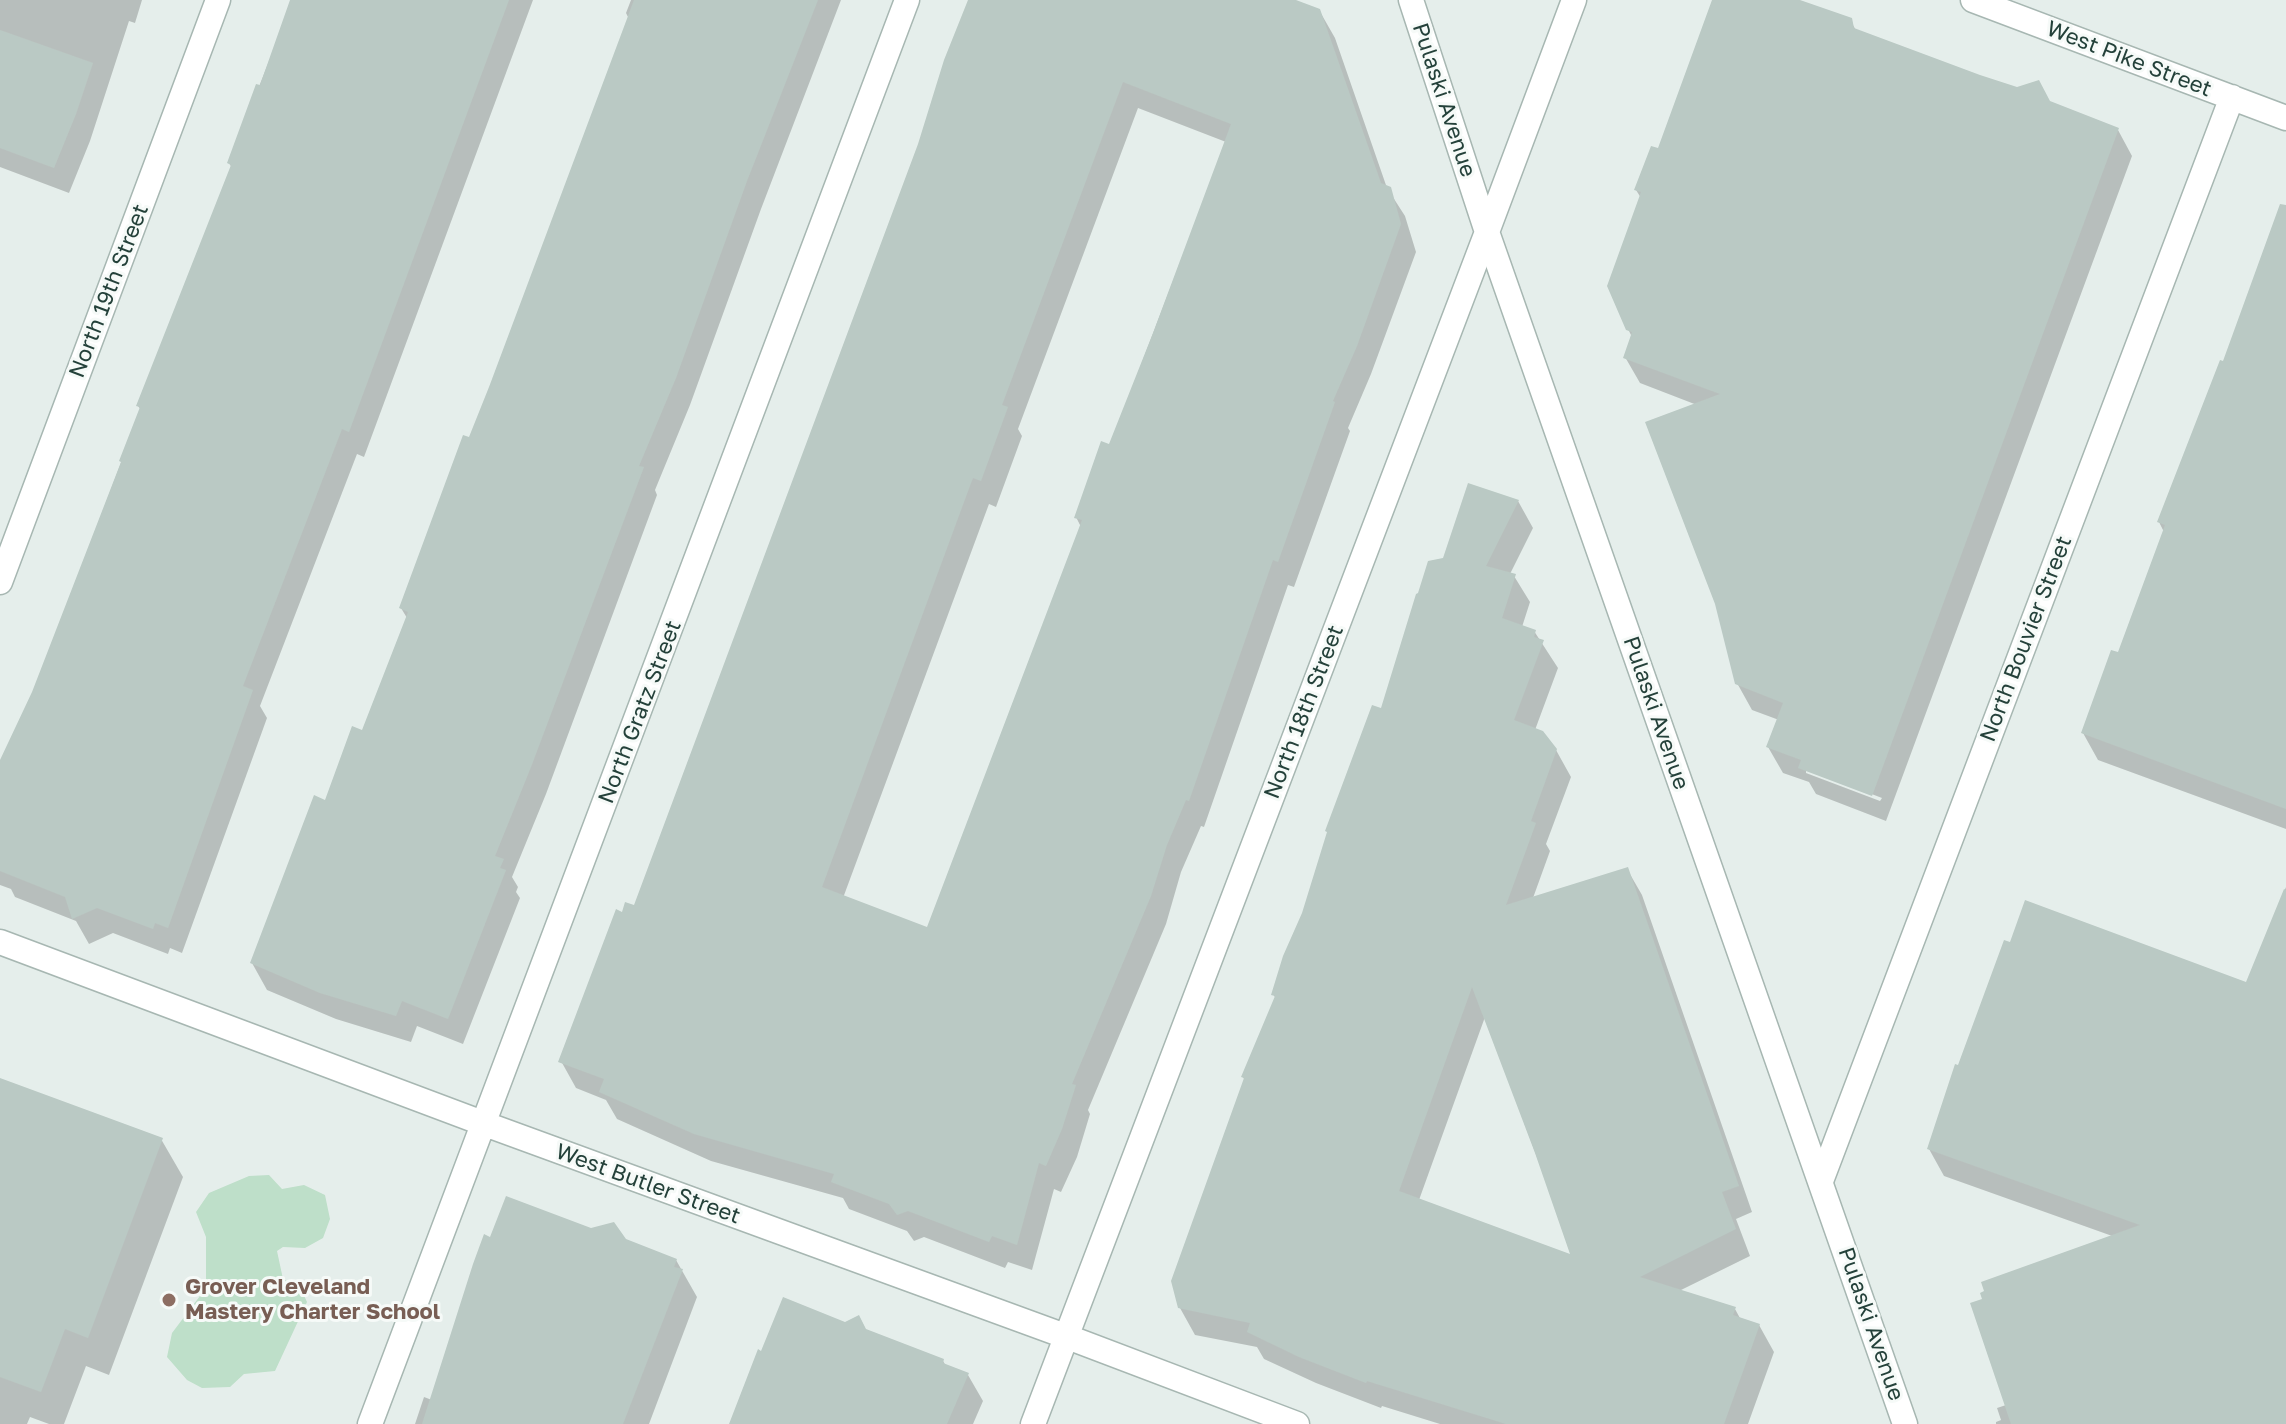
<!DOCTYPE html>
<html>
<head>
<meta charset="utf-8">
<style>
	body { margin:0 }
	canvas { display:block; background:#e5eeeb }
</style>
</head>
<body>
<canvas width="2286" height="1424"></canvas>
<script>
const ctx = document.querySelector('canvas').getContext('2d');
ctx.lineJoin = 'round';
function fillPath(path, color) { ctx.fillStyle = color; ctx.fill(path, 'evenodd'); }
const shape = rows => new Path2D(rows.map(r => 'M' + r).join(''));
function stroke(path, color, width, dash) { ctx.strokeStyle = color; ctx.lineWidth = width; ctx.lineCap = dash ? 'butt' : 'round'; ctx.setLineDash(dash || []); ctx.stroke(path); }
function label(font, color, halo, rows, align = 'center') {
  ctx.font = font + ' "Golos Text",sans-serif'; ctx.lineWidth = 6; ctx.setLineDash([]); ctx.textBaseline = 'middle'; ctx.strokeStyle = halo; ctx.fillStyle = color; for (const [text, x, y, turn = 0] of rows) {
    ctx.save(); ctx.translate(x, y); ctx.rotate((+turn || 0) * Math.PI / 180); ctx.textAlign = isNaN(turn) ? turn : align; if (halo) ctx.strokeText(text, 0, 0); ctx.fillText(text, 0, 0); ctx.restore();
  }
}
fillPath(shape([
	[249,1176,269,1175,282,1189,304,1185,325,1195,330,1219,323,1238,305,1248,283,1247,277,1251,283,1279,300,1287,307,1302,275,1371,244,1374,230,1387,202,1388,187,1380,167,1357,172,1333,206,1288,206,1237,196,1212,209,1193]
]), '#bedfc9');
fillPath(shape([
	[0,0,142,0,135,23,129,21,90,141,69,193,0,167],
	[293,0,533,0,364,457,357,454,260,706,267,718,182,953,170,948,168,954,113,933,89,944,76,921,15,897,11,889,0,885,0,768,34,692,141,410,138,406,232,168,229,163],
	[631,0,841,0,761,209,690,405,655,490,657,495,546,794,512,877,518,887,516,892,520,898,463,1044,417,1026,411,1042,336,1019,267,990,252,963,326,802,363,733,407,618,401,608,470,439,629,19,626,13],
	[970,0,1292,0,1319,10,1335,38,1387,188,1405,216,1416,252,1371,374,1348,428,1350,431,1294,587,1288,585,1204,827,1201,826,1181,872,1166,924,1088,1110,1090,1114,1077,1157,1061,1192,1054,1189,1032,1270,1008,1262,1005,1268,924,1237,914,1241,907,1231,849,1209,843,1198,711,1161,617,1119,606,1100,576,1088,561,1061,623,914,635,907,920,144],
	[1138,108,1226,142,1110,446,1076,517,1081,527,928,929,843,898,989,504,996,507,1022,436,1018,429],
	[1714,0,1795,0,1850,20,1857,32,2118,130,2132,156,1886,821,1816,794,1809,782,1783,773,1768,747,1779,720,1752,710,1737,683,1697,405,1640,383,1625,357,1632,337,1628,329,1641,198,1636,190,1659,151],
	[1806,769,1882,798,1880,801,1806,773],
	[2286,207,2286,829,2098,760,2083,733,2119,654,2164,532,2159,522],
	[1518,501,1533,528,1510,574,1514,576,1530,602,1522,627,1534,631,1558,668,1535,730,1556,750,1571,777,1546,844,1550,851,1533,898,1627,869,1642,895,1752,1212,1736,1219,1750,1256,1679,1291,1735,1309,1741,1320,1759,1325,1774,1352,1748,1424,1440,1424,1382,1406,1381,1408,1316,1383,1264,1359,1257,1347,1195,1335,1180,1308,1245,1081,1243,1077,1276,999,1273,994,1382,711,1444,559],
	[1485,1017,1574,1257,1419,1200],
	[2286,887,2286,1424,1996,1424,1996,1422,2001,1420,1997,1408,2006,1405,2115,1237,1944,1176,1929,1149,2248,984],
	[0,1080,161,1139,183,1177,109,1375,86,1366,64,1424,49,1424,30,1417,27,1424,0,1424],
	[491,1240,625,1241,676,1260,697,1297,649,1424,415,1424,424,1397,432,1400],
	[866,1331,943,1361,946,1366,968,1375,983,1401,973,1424,731,1424]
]), '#0003');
fillPath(shape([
	[290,0,509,0,349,432,342,429,243,686,253,690,168,928,155,923,153,929,97,908,72,919,65,897,0,871,0,760,32,692,121,462,119,461,140,407,136,406,231,165,227,163,256,84,260,85],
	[634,0,818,0,747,181,676,378,639,466,644,467,531,767,495,856,504,859,500,868,506,870,448,1019,402,1001,396,1016,320,993,250,963,314,795,325,800,352,726,362,730,408,612,399,608,463,435,469,437,489,387],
	[968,0,1296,0,1320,9,1381,183,1391,187,1401,224,1357,346,1333,401,1335,402,1278,562,1273,560,1189,801,1186,800,1167,845,1151,896,1072,1084,1076,1085,1062,1129,1046,1166,1039,1163,1017,1245,992,1236,989,1242,908,1211,897,1215,889,1204,831,1182,834,1174,694,1134,599,1092,604,1079,558,1062,616,909,622,912,625,902,634,905,918,144,944,60],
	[1123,82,1231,124,1153,333,1109,444,1101,441,1074,518,1082,520,927,927,822,887,971,483,973,478,981,481,1008,407,1002,405],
	[1712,0,1800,0,1852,18,1854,28,1980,75,2017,87,2039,80,2050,101,2119,128,1872,796,1798,768,1801,760,1766,747,1783,703,1735,684,1715,604,1645,422,1720,394,1623,358,1632,332,1626,330,1607,286,1641,192,1634,190,1651,146,1658,148],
	[0,30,93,63,76,114,54,168,0,148],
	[2280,204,2286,205,2286,809,2081,733,2111,650,2118,652,2165,525,2157,522,2220,360,2223,361],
	[1468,483,1519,500,1486,566,1516,574,1502,618,1536,630,1534,637,1544,640,1514,720,1543,731,1557,749,1531,821,1536,823,1506,905,1628,867,1739,1186,1722,1192,1736,1229,1640,1277,1736,1307,1733,1315,1760,1324,1724,1424,1506,1424,1367,1381,1366,1383,1299,1357,1247,1332,1250,1323,1178,1308,1171,1281,1244,1078,1241,1077,1275,996,1271,995,1283,956,1302,913,1327,832,1325,831,1372,705,1381,708,1416,594,1418,593,1428,561,1443,558],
	[1472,987,1535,1153,1570,1254,1399,1191],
	[2284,889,2286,890,2286,1424,2011,1424,1970,1303,1982,1299,1980,1293,1984,1291,1981,1282,2140,1225,1927,1149,1955,1064,1958,1065,2004,940,2010,942,2025,900,2246,982],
	[0,1078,163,1138,88,1338,65,1329,41,1392,0,1377],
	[506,1196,591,1228,614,1222,626,1239,677,1259,674,1267,683,1269,623,1424,422,1424,473,1264,484,1234,490,1237],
	[783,1297,845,1322,859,1315,866,1329,944,1359,943,1363,969,1373,947,1424,729,1424,758,1349,761,1351]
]), '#bac9c4');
const minor = shape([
	[1973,0,2286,118],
	[0,582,218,0],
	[0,942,485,1124,1065,1336,1297,1424],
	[1821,1181,2232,97],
	[370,1424,907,0],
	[1033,1424,1487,232,1411,0]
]);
const tertiary = shape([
	[1574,0,1487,232,1905,1424]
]);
stroke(minor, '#a7b7b2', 27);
stroke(tertiary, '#a7b7b2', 27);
stroke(minor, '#fff', 24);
stroke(tertiary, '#fff', 24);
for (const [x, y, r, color] of [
	[169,1300,8,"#8d6e63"]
]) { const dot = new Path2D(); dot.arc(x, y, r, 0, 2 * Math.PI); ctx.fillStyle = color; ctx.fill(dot); stroke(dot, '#f6faf8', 3); }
label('22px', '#24413a', '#f6faf8', [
	["West Pike Street",2129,59,21],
	["Pulaski Avenue",1444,100,72],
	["North 19th Street",109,291,-69],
	["North Bouvier Street",2026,639,-69],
	["North Gratz Street",640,712,-69],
	["North 18th Street",1304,712,-69],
	["Pulaski Avenue",1656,713,71],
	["West Butler Street",648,1184,20],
	["Pulaski Avenue",1871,1324,71]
]);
label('bold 22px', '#785e54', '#f6faf8', [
	["Grover Cleveland",185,1287],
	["Mastery Charter School",185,1312]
], 'left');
</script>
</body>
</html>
